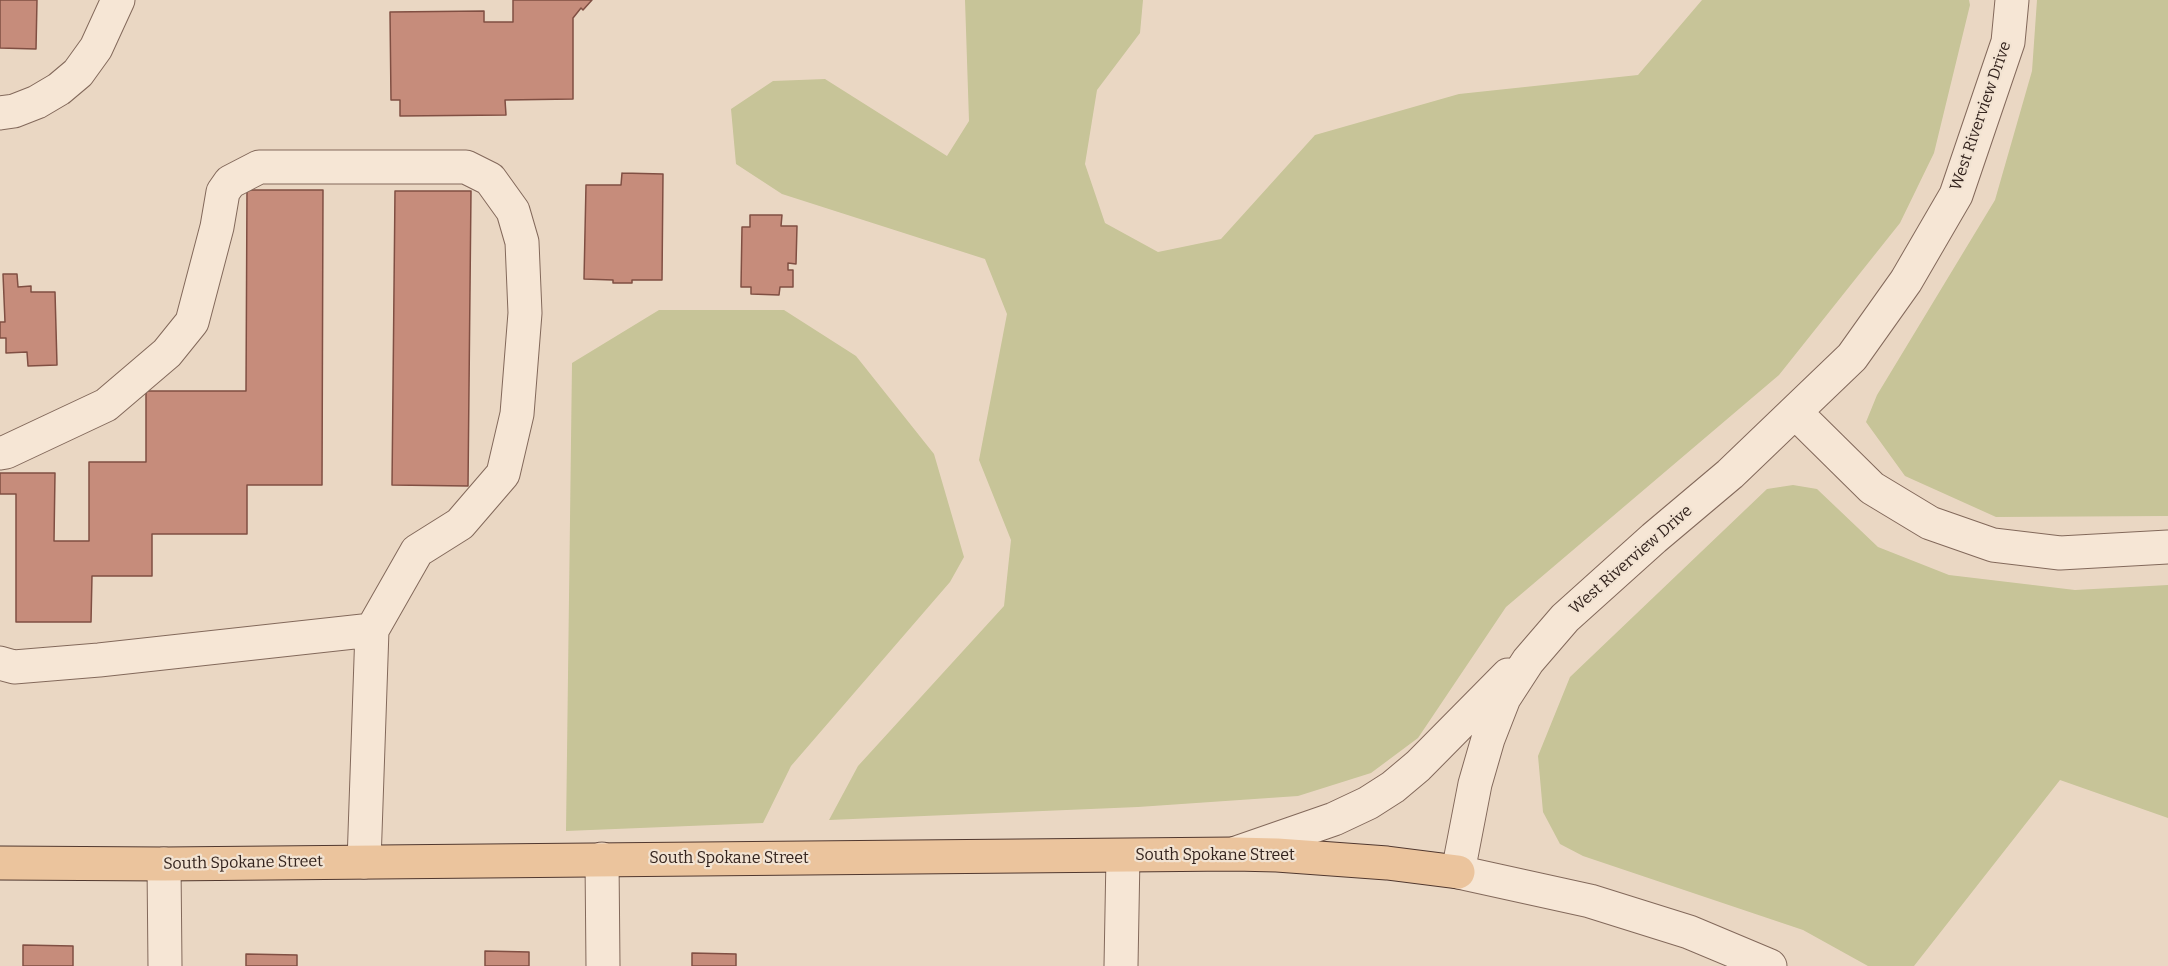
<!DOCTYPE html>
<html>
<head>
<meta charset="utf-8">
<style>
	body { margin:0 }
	canvas { display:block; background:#ead7c3 }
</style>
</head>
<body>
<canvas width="2168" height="966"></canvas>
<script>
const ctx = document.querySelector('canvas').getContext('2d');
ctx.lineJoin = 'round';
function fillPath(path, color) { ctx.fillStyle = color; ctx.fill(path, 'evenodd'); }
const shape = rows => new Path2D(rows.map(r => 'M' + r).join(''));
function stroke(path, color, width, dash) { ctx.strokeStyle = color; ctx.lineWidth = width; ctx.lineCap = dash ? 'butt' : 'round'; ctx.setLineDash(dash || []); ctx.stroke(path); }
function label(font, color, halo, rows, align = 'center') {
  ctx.font = font + ' Bitter,serif'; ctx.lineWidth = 4.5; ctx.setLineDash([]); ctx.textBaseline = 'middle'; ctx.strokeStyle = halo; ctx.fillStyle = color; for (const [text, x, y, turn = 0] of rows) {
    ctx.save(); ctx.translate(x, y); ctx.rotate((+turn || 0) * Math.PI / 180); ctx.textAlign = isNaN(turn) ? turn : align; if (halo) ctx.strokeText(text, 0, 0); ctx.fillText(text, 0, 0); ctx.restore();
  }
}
fillPath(shape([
	[965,0,1143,0,1140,33,1097,90,1085,164,1105,223,1158,252,1221,239,1315,135,1459,94,1638,75,1702,0,1969,0,1970,5,1934,153,1900,223,1779,375,1506,607,1418,738,1371,773,1298,796,1138,807,829,820,858,766,1004,606,1011,540,979,460,1007,314,985,259,782,194,736,164,731,109,773,81,825,79,947,156,969,121],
	[2037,0,2168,0,2168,516,1996,517,1905,476,1866,422,1877,395,1995,200,2032,71],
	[659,310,784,310,856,356,934,454,964,557,950,582,791,766,763,823,566,831,572,363],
	[1793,485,1817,489,1878,547,1949,575,2075,590,2168,585,2168,818,2060,780,1914,966,1868,966,1803,930,1583,856,1560,844,1543,812,1538,756,1570,677,1767,489]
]), '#c7c498');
const building = shape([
	[0,0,37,0,36,49,0,48,0,0],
	[513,0,592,0,583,10,581,8,573,18,573,99,505,100,506,115,400,116,400,100,391,100,390,12,484,11,484,22,513,22,513,0],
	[622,173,663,174,662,280,632,280,632,283,613,283,613,280,584,279,586,185,621,185,622,173],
	[247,190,323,190,322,485,247,485,247,534,152,534,152,576,92,576,91,622,16,622,16,494,0,494,0,473,55,473,54,541,89,541,89,462,146,462,146,391,246,391,247,190],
	[395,191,471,191,468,486,392,485,395,191],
	[750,215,782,215,781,226,797,226,796,264,788,263,788,270,793,270,793,287,780,287,779,295,751,294,751,287,741,287,742,227,750,227,750,215],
	[3,274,17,274,18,287,31,286,31,292,55,292,57,365,28,366,27,352,6,353,6,338,0,338,0,322,5,322,3,274],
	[23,945,73,946,73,966,23,966,23,945],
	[485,951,529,952,529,966,485,966,485,951],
	[692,953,736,954,736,966,692,966,692,953],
	[246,954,297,955,297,966,246,966,246,954]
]);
fillPath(building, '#c68c7b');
stroke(building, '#804f43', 1.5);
const minor = shape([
	[0,113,14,111,37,102,59,89,78,73,96,48,118,0],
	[1796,413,1872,488,1930,523,1993,545,2060,553,2168,547],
	[0,453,6,452,106,405,167,353,192,322,217,227,223,192,230,182,259,167,466,167,490,179,513,211,522,242,525,313,517,414,503,474,460,524,417,551,372,630,364,862],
	[0,663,14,667,99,660,372,630],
	[1236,853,1334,819,1368,803,1393,787,1418,766,1508,675],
	[602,859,603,966],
	[164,864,165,966],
	[1121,966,1123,856],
	[1770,966,1689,932,1590,901,1458,872,1475,784,1488,739,1504,698,1528,661,1565,618,1654,538,1730,474,1852,357,1906,281,1956,195,2008,42,2012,0]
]);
const major = shape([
	[0,863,164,864,1234,854,1277,855,1387,863,1458,872]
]);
stroke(minor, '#83695b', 35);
stroke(major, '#51382f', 35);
stroke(minor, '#f6e6d5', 33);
stroke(major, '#ebc49d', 33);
label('16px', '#34241e', '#f2e3d2', [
	["West Riverview Drive",1981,116,-71],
	["West Riverview Drive",1631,560,-41],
	["South Spokane Street",1215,856],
	["South Spokane Street",729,859],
	["South Spokane Street",243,863,-1]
]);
</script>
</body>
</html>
